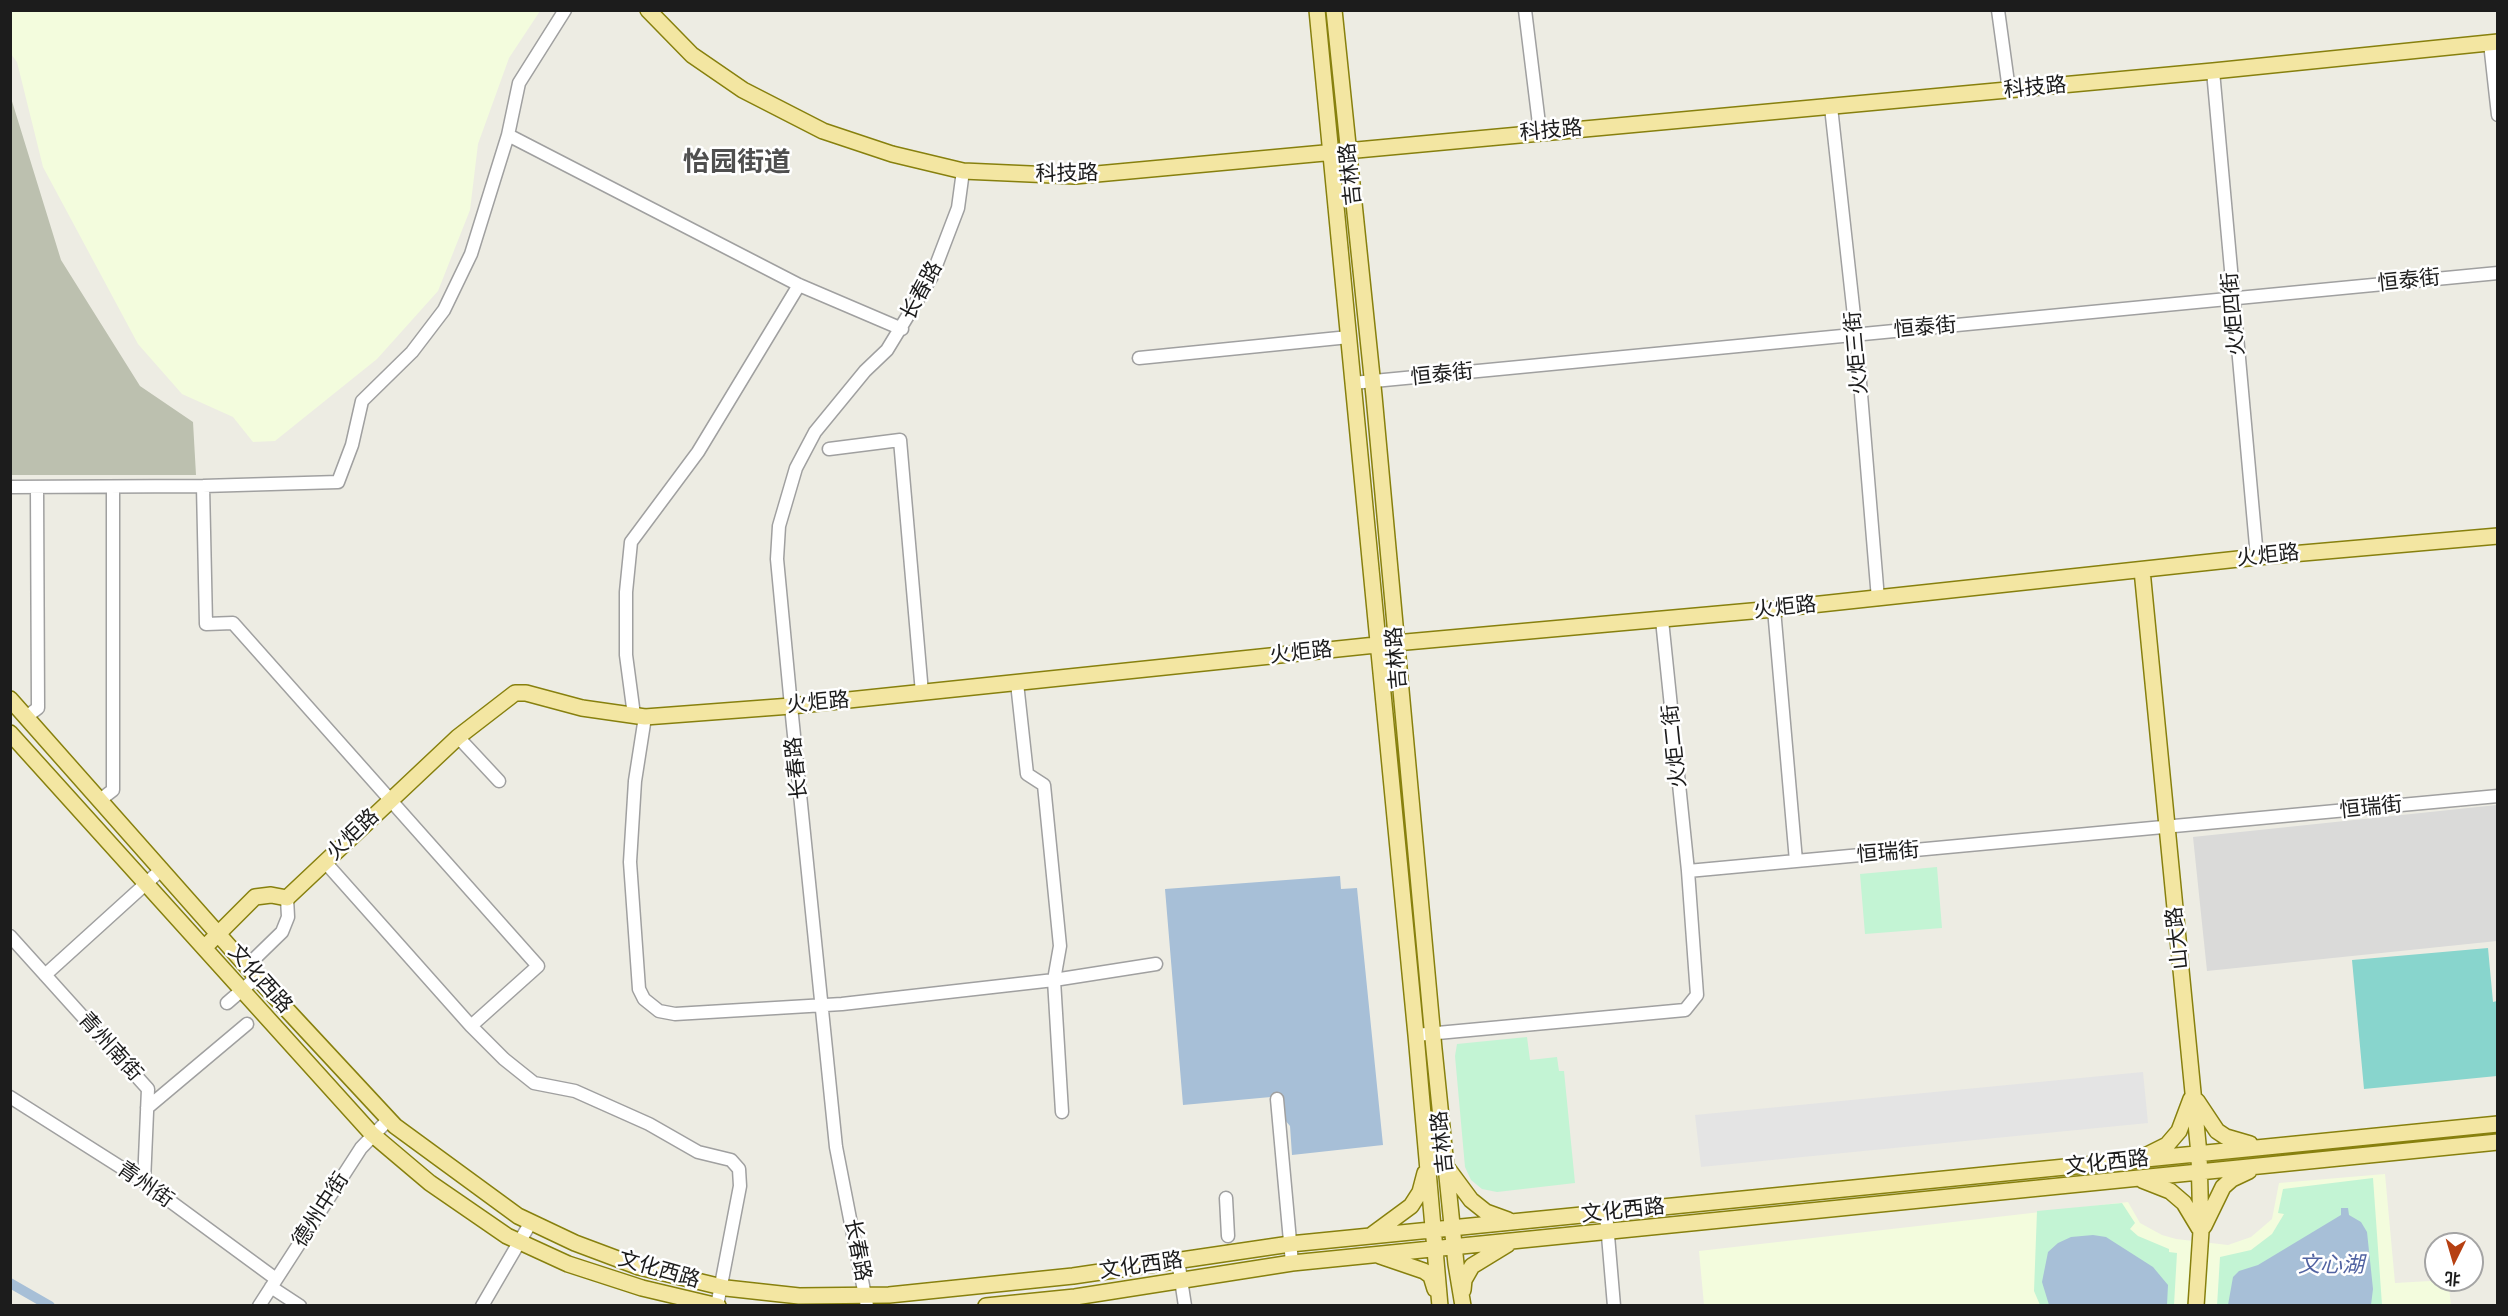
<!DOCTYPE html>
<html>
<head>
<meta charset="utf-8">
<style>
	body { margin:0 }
	#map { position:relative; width:2508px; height:1316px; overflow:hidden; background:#edece3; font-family:Karla,"Noto Sans SC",sans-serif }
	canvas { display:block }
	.frame { position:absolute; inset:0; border:12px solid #1c1c1c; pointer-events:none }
	.north { position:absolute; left:2424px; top:1232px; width:60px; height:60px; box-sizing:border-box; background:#fff; border:2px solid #a4a4a4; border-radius:50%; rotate:185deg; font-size:16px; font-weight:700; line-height:24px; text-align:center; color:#1c1c1c }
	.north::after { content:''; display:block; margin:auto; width:21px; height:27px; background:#b64012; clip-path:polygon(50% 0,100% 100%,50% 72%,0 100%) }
</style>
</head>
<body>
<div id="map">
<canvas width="2508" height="1316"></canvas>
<div class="frame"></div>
<div class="north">北</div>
</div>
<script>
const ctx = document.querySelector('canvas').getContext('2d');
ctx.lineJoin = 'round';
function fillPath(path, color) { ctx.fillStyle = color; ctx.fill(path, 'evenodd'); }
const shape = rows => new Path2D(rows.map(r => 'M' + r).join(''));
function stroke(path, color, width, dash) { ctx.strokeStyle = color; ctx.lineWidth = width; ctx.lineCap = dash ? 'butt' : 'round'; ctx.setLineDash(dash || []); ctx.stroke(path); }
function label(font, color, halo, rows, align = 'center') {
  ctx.font = font + ' Karla,"Noto Sans SC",sans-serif'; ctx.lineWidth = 5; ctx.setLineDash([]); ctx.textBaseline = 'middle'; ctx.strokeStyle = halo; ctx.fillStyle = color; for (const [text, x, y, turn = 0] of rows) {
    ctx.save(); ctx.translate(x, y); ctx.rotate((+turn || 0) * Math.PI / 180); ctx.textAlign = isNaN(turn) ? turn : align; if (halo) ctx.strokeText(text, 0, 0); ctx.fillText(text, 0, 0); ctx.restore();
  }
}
fillPath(shape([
	[2497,805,2497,941,2207,971,2193,837]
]), '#dadad9');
fillPath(shape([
	[10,11,11,10,540,11,509,58,478,144,470,210,438,291,377,359,275,441,253,442,233,417,182,394,138,344,43,167,17,62,11,54],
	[2385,1174,2395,1283,2448,1280,2451,1305,1704,1305,1699,1251,2128,1202,2140,1223,2162,1235,2176,1239,2228,1245,2251,1237,2272,1219,2279,1183]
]), '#f3fcdd');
fillPath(shape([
	[11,98,61,260,140,386,193,422,196,475,11,475]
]), '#bcc0af');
fillPath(shape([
	[1937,867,1942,928,1865,934,1860,874],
	[1527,1037,1530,1060,1557,1057,1559,1071,1564,1071,1575,1183,1497,1192,1482,1189,1471,1180,1465,1167,1455,1056,1457,1044],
	[2373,1178,2382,1305,2217,1306,2220,1257,2251,1250,2272,1234,2284,1214,2278,1213,2283,1189],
	[2122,1203,2135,1223,2130,1229,2138,1236,2169,1249,2169,1252,2177,1253,2174,1305,2040,1305,2034,1291,2037,1211]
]), '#c3f4d4');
fillPath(shape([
	[2488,948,2493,1002,2497,1001,2497,1076,2364,1089,2352,960]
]), '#88d5cd');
fillPath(shape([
	[2143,1072,2148,1123,1701,1167,1695,1115]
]), '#e4e4e4');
fillPath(shape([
	[1340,876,1341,889,1357,888,1383,1145,1292,1155,1290,1126,1285,1120,1282,1096,1183,1105,1165,889],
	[2341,1208,2348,1208,2349,1215,2361,1222,2367,1232,2373,1289,2371,1305,2228,1305,2233,1277,2239,1271,2258,1265,2341,1215],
	[2093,1235,2106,1237,2153,1267,2168,1285,2167,1305,2049,1305,2042,1282,2048,1252,2058,1243,2071,1237]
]), '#a7bfd7');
stroke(shape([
	[10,1283,50,1306]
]), '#a7bfd7', 10);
const minor = shape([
	[1525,10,1540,132],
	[1998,10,2009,90],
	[2490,43,2498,115],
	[2213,71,2257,557],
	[1831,107,1856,334,1878,599],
	[508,135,799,285,902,329],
	[1139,358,1349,337],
	[1353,383,2498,273],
	[829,449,900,440,922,693],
	[203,486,206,624,233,623,538,966,471,1026],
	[10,487,203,486,338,482,352,445,362,401,412,352,444,310,471,254,508,135,519,83,565,10],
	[1774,609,1796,861],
	[1662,620,1688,871],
	[1017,683,1027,774,1044,785,1060,946,1054,980,1062,1112],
	[634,715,626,655,626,592,631,542,698,452,799,285],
	[26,717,38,708,37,488],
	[645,717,635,781,630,862,639,989,644,999,659,1011,675,1014,842,1004,1054,980,1156,964],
	[458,737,499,781],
	[100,800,113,790,113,487],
	[325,862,471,1026,504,1059,534,1083,575,1091,649,1124,698,1152,731,1160,739,1169,740,1186,717,1306],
	[10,936,148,1089,144,1182],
	[247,966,282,932,288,917,287,898],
	[45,975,162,869],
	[227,1003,257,977],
	[1416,1035,1685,1010,1697,995,1688,871,2498,796],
	[10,1097,144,1182,276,1279],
	[1277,1099,1292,1263],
	[147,1108,247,1024],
	[1226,1198,1228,1236],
	[1606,1212,1614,1306],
	[1178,1260,1185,1306],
	[271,1287,300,1306],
	[259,1306,361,1148,389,1119],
	[482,1306,531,1222],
	[867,1306,836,1147,791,706,777,559,779,526,796,468,815,432,865,371,887,350,932,276,958,208,963,171]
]);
const major = shape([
	[648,10,692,55,743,90,823,131,892,154,963,171,1075,176,2213,71,2498,42],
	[1317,10,1416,1035,1440,1306],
	[1334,10,1374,396,1434,1049,1456,1264,1463,1306],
	[2142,570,2199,1154,2201,1231,2196,1306],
	[10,699,250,970,395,1126,518,1216,575,1243,639,1267,726,1288,799,1296,889,1295,1073,1276,1290,1244,2498,1124],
	[10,733,372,1134,430,1183,507,1236,568,1264,642,1288,718,1306],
	[205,947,255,897,271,895,287,898,458,737,515,693,526,693,582,708,645,717,791,706,1395,643,1774,609,2257,557,2498,536],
	[2197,1101,2217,1131,2226,1137,2250,1144],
	[2147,1155,2167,1145,2179,1131,2191,1099],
	[1448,1169,1471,1200,1486,1212,1508,1220],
	[2142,1180,2170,1191,2184,1203,2199,1228],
	[2204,1226,2223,1187,2232,1179,2249,1171],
	[1373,1234,1411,1206,1420,1192,1425,1173],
	[1380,1256,1424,1271,1431,1276,1435,1289],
	[1463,1290,1464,1280,1472,1266,1508,1244],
	[986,1306,1075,1297,1292,1263,2498,1142]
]);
stroke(minor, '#a0a0a0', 15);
stroke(major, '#87800e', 18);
stroke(minor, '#fff', 12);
stroke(major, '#f3e6a2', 15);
label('21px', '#1c1c1c', '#fff', [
	["科技路",2035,88,-5],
	["科技路",1551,131,-5],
	["科技路",1067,174,-1],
	["吉林路",1351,174,-96],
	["恒泰街",2409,281,-6],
	["长春路",922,291,-62],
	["火炬四街",2234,314,-95],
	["恒泰街",1925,328,-5],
	["火炬三街",1857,353,-95],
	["恒泰街",1442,375,-6],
	["火炬路",2268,556,-6],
	["火炬路",1785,608,-6],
	["火炬路",1301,653,-6],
	["吉林路",1397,658,-95],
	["火炬路",818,703,-5],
	["火炬二街",1675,746,-96],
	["长春路",797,768,-96],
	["恒瑞街",2371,808,-6],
	["火炬路",353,835,-44],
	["恒瑞街",1888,853,-5],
	["山大路",2178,938,-96],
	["文化西路",260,979,48],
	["青州南街",110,1047,48],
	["吉林路",1443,1142,-96],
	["文化西路",2107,1163,-6],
	["青州街",145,1185,35],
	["德州中街",321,1210,-57],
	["文化西路",1623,1211,-6],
	["长春路",857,1250,79],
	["文化西路",1141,1266,-8],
	["文化西路",659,1270,16]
]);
label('italic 22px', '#5264a2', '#fff', [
	["文心湖",2331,1266]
]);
label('bold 27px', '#4f4f4f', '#fff', [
	["怡园街道",737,163]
]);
</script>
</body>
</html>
